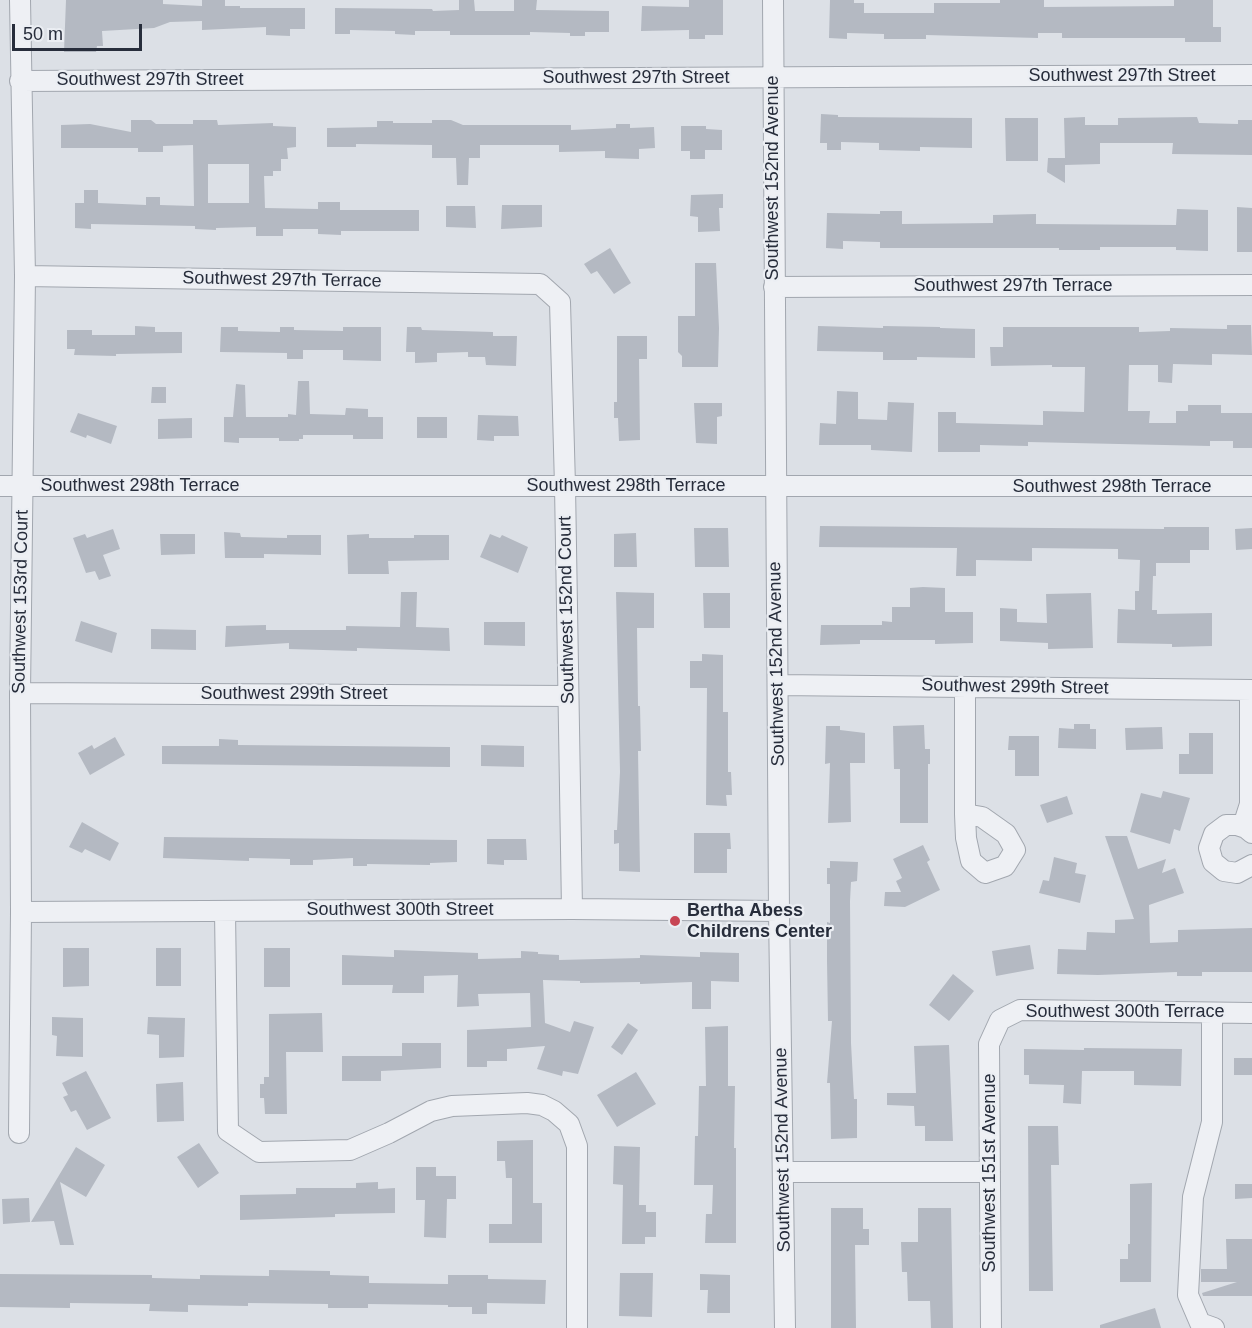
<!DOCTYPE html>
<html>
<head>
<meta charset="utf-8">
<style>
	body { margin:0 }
	#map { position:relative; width:1252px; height:1328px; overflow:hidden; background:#dce0e6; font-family:Arial,sans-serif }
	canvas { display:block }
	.scale { position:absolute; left:12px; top:24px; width:130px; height:27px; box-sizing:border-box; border:3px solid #272d3b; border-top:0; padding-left:8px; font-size:18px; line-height:21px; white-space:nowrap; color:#272d3b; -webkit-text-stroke:4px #ebeef3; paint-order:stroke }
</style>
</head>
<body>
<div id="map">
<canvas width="1252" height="1328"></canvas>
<div class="scale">50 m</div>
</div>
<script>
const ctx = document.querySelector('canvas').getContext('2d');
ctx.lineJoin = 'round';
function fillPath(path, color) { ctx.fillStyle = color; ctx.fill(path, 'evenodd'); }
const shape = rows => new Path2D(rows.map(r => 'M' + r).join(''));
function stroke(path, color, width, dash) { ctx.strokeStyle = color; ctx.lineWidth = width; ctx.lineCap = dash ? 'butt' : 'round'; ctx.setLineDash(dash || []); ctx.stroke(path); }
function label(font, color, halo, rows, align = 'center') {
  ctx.font = font + ' Arial,sans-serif'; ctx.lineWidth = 4.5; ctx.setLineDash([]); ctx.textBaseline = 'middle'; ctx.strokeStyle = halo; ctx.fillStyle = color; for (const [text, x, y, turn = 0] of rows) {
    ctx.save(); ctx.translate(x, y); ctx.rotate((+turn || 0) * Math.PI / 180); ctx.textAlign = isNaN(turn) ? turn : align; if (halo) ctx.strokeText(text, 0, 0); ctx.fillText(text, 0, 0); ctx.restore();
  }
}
fillPath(shape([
	[66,0,163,0,163,4,202,6,202,0,225,0,225,6,240,6,240,8,305,8,305,29,290,29,290,36,266,35,266,27,202,30,202,21,170,22,154,28,102,31,103,46,97,46,96,52,64,52],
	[459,0,474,0,475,11,514,11,514,0,537,0,536,10,609,11,609,32,585,32,585,36,570,36,570,33,530,32,530,35,450,35,450,31,415,31,415,35,395,34,395,31,350,30,350,34,335,34,335,8,432,9,433,11,459,10],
	[689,0,723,0,723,35,705,35,705,39,689,39,689,30,641,31,642,6,689,7],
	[830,0,854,0,854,3,864,3,864,13,934,13,934,3,1000,3,1000,0,1044,0,1044,7,1174,6,1174,0,1213,0,1213,27,1221,27,1221,42,1185,42,1185,38,1062,38,1062,33,1038,33,1038,38,926,35,926,39,884,39,884,34,847,33,847,39,829,38],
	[821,114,838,115,838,117,972,118,972,148,920,147,920,151,879,150,879,143,841,142,841,150,827,150,827,143,820,143],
	[1085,117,1085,125,1118,125,1118,118,1197,117,1199,123,1238,124,1238,120,1252,120,1252,155,1172,154,1173,143,1100,143,1100,164,1065,165,1065,183,1047,172,1048,158,1065,158,1064,118],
	[1005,118,1038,118,1038,161,1006,161],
	[131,120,151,120,156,124,193,124,193,120,217,120,218,125,273,123,273,126,296,127,296,147,287,148,288,159,281,159,281,171,273,171,273,176,264,176,265,208,318,209,318,202,340,202,340,210,419,210,419,231,341,231,341,235,318,234,318,229,283,229,283,236,256,236,256,227,216,228,216,230,195,229,195,226,91,224,91,229,75,228,75,203,84,203,84,190,98,190,98,203,146,205,146,197,160,197,160,205,194,206,193,145,163,146,163,152,138,152,138,148,61,148,61,125,90,124,131,132],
	[208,164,249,164,249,203,208,203],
	[432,120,451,120,463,125,571,125,571,130,616,128,616,124,630,124,630,128,654,127,655,148,639,149,639,159,605,158,605,151,559,152,559,145,480,145,480,158,469,158,468,185,457,185,456,158,432,158,432,145,356,144,356,147,327,147,327,128,377,127,377,121,393,121,393,123,432,123],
	[681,126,706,126,706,129,722,130,722,150,705,150,705,159,690,159,690,151,681,151],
	[723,194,723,208,719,208,720,231,698,232,698,217,690,216,691,195],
	[502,205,542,205,542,227,501,229],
	[446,206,475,206,476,228,446,227],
	[1237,207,1252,208,1252,252,1237,252],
	[1177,209,1208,210,1208,251,1176,250,1176,247,1100,247,1100,250,1059,250,1059,248,880,248,880,242,843,241,843,249,826,248,827,213,880,214,880,211,902,211,902,224,993,223,993,215,1036,214,1036,224,1176,225],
	[610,248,631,283,614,294,597,271,591,274,584,264],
	[695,263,716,263,719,328,718,367,682,367,682,356,678,352,678,316,695,316],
	[1227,325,1251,325,1252,355,1212,354,1212,365,1173,364,1172,383,1158,382,1158,365,1129,365,1128,411,1150,411,1149,423,1176,423,1176,411,1188,411,1188,405,1221,405,1221,413,1252,413,1252,448,1233,448,1233,441,1210,441,1210,446,1028,442,1028,446,980,445,980,452,938,452,938,412,956,412,956,423,1043,425,1043,411,1084,412,1085,367,1052,367,1052,365,991,366,990,347,1003,347,1003,327,1139,327,1139,332,1170,331,1170,328,1227,329],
	[135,326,155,327,155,332,182,332,182,353,116,354,116,356,74,355,75,349,67,349,67,330,92,330,92,335,135,335],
	[818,326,883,328,883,326,940,327,940,328,975,329,975,358,917,357,917,360,883,360,883,352,817,351],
	[221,327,238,327,238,331,280,332,280,327,294,327,294,330,343,331,343,327,381,327,381,361,343,360,343,350,303,350,303,359,287,359,287,353,220,352],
	[407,327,421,327,422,330,493,332,493,336,517,336,516,366,486,365,485,357,468,357,468,352,437,353,437,362,415,363,415,352,406,352],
	[617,336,647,336,647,359,639,359,640,440,619,441,618,418,614,418,614,402,617,402],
	[298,381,309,381,310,414,345,415,346,408,368,409,368,417,383,417,383,439,353,439,353,435,303,435,303,439,299,439,299,441,279,441,279,438,239,438,239,443,224,442,224,417,233,417,236,384,245,385,246,417,288,417,288,414,296,415],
	[152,387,166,387,166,403,151,403],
	[837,391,858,392,858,419,887,420,888,402,914,403,912,452,871,450,871,445,819,445,820,423,836,424],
	[694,403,722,403,722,416,717,417,717,444,696,443],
	[78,413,117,426,111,444,87,435,86,438,70,432],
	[478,415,518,416,519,436,494,436,494,441,477,440],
	[417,417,447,417,447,438,417,438],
	[192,418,192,438,158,439,158,419],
	[820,526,1164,529,1164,527,1209,527,1209,550,1190,550,1190,563,1156,563,1156,576,1153,576,1152,610,1157,610,1157,614,1212,613,1212,646,1172,647,1172,644,1117,643,1118,609,1135,610,1135,591,1139,591,1140,560,1118,559,1118,549,1032,548,1032,561,976,560,976,576,956,576,957,548,819,547],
	[694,528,728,528,729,567,695,567],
	[1252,528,1252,549,1236,550,1235,529],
	[113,529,120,549,103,555,111,576,99,580,95,571,86,573,73,538,85,534,87,538],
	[224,532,240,533,241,537,287,538,287,535,321,535,321,555,264,554,264,558,225,558],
	[636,533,637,567,614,567,614,534],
	[160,534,195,534,195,554,161,555],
	[369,534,369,538,414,538,414,535,449,535,449,560,388,561,389,574,348,574,347,535],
	[490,534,500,538,502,535,528,547,518,573,480,557],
	[923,587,945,588,945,612,973,612,973,643,935,644,935,640,860,640,860,644,820,645,821,625,882,625,882,621,892,622,892,607,910,607,910,588],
	[401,592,417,592,416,627,449,628,450,651,357,648,357,651,289,649,289,643,225,647,226,626,266,625,266,630,346,630,346,626,400,627],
	[616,592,654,593,654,628,637,628,638,706,640,706,641,751,638,751,640,872,619,871,619,843,614,844,614,830,617,830,620,772],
	[703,593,730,593,730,628,704,628],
	[1091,593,1093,648,1048,649,1048,643,1000,641,1000,608,1017,609,1017,622,1047,623,1046,594],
	[81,621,117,633,112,653,75,641],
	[484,622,525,622,525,646,484,645],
	[151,629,196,630,196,650,151,649],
	[702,654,723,655,723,712,728,712,728,772,731,772,732,795,726,795,727,806,706,805,707,688,690,688,690,661,702,661],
	[1074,724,1090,724,1090,729,1096,729,1096,749,1058,748,1059,728,1074,729],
	[924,725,925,749,930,749,930,764,928,764,928,823,900,823,900,769,894,769,893,726],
	[826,726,840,726,840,730,865,733,865,763,850,763,851,822,828,823,830,763,825,764],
	[1162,727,1163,749,1126,750,1125,728],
	[1189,733,1213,733,1213,774,1179,774,1179,754,1189,754],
	[1009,736,1039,736,1039,776,1015,776,1015,750,1008,750],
	[115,737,125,755,90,775,78,753,92,745,94,749],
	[219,739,238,740,238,745,450,747,450,767,162,764,162,746,219,746],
	[481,745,524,746,524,767,481,766],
	[1163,791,1190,798,1180,831,1174,829,1170,844,1130,832,1141,793,1161,798],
	[1067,796,1073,814,1047,823,1040,805],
	[82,822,119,843,110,861,85,849,82,853,69,847],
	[694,833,730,833,731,849,727,849,727,873,694,873],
	[1105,836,1127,836,1138,869,1166,859,1162,873,1175,868,1184,893,1149,905,1150,943,1178,942,1178,930,1252,928,1252,972,1202,972,1202,976,1177,976,1177,972,1098,975,1057,974,1058,949,1086,950,1087,932,1115,933,1115,920,1134,919],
	[164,837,457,840,457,862,430,863,430,865,367,864,367,866,353,866,353,858,313,860,313,865,290,865,290,859,249,858,249,861,163,858],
	[487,839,526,839,527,860,504,860,504,865,487,864],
	[923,845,930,860,927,862,940,890,905,907,884,906,885,892,901,892,896,881,902,878,893,859],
	[1054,857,1077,863,1075,873,1086,875,1080,903,1039,893,1043,880,1049,881],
	[830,861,858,862,857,881,851,882,850,901,851,1043,854,1099,857,1099,857,1138,831,1139,830,1083,827,1083,832,1021,828,1021,827,961,827,922,830,923,830,884,827,884,827,868,830,868],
	[1030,945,1034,969,996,976,992,951],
	[63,948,89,948,89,986,63,987],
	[156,948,181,948,181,986,156,986],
	[264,948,290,948,290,987,264,987],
	[394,950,478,953,478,959,521,958,521,951,538,952,538,954,559,955,559,960,640,958,640,955,700,957,700,952,739,953,739,982,711,981,711,1009,692,1009,692,982,640,984,640,982,580,983,580,981,543,980,545,1023,570,1032,574,1021,594,1027,578,1074,563,1071,562,1076,537,1069,545,1046,507,1049,507,1061,487,1061,487,1067,467,1067,467,1030,531,1027,530,993,478,994,479,1006,457,1007,458,975,424,976,424,993,392,993,393,985,342,985,342,955,394,957],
	[953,974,974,991,949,1021,929,1005],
	[322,1013,323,1052,286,1052,287,1114,265,1114,264,1098,260,1098,260,1084,264,1084,264,1077,269,1077,269,1014],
	[52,1017,83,1018,83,1057,56,1056,57,1036,52,1035],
	[148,1017,185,1018,184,1057,159,1058,159,1035,147,1034],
	[628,1023,638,1030,622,1055,611,1047],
	[728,1026,728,1086,735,1086,734,1148,736,1148,736,1243,705,1243,706,1214,712,1214,713,1185,694,1185,695,1136,698,1136,699,1086,706,1086,705,1027],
	[402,1043,441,1043,441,1068,381,1071,381,1081,342,1081,342,1056,402,1056],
	[949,1045,953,1141,925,1141,925,1126,915,1126,914,1106,887,1105,887,1093,916,1093,914,1046],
	[1084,1048,1182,1049,1181,1086,1134,1085,1134,1071,1082,1071,1081,1104,1063,1103,1064,1085,1029,1084,1029,1075,1024,1075,1024,1049,1084,1050],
	[1234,1058,1252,1058,1252,1075,1234,1075],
	[86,1071,111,1118,87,1130,76,1110,71,1112,63,1097,68,1095,62,1083],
	[636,1072,656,1104,617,1127,597,1095],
	[183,1082,184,1121,157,1122,156,1084],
	[1028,1126,1058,1126,1059,1165,1051,1165,1053,1291,1029,1291],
	[533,1140,533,1203,542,1203,542,1243,489,1243,489,1224,512,1224,512,1178,506,1178,505,1161,497,1161,497,1141],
	[199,1143,219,1173,198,1188,177,1157],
	[614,1146,640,1147,639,1205,646,1205,646,1212,656,1212,656,1237,645,1237,645,1244,622,1244,623,1185,613,1184],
	[76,1147,105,1165,86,1197,60,1182,74,1245,60,1245,54,1221,31,1222],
	[416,1167,436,1167,436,1176,456,1176,456,1199,447,1199,446,1238,424,1237,425,1200,416,1200],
	[378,1182,378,1189,395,1188,395,1213,335,1214,335,1217,240,1220,240,1195,296,1194,296,1188,356,1188,356,1183],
	[1152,1183,1151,1282,1120,1282,1120,1259,1128,1259,1128,1244,1130,1244,1130,1184],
	[1235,1184,1252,1184,1252,1198,1235,1199],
	[29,1198,30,1222,3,1224,2,1199],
	[831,1208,863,1208,863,1229,869,1229,869,1245,855,1245,856,1328,831,1328],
	[918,1208,951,1208,953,1328,931,1328,930,1301,908,1301,907,1272,902,1272,901,1242,918,1242],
	[1226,1239,1252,1239,1252,1296,1203,1296,1202,1293,1237,1282,1201,1282,1201,1269,1227,1269],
	[269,1270,330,1271,330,1275,369,1276,369,1283,448,1284,448,1275,488,1275,488,1279,546,1280,545,1304,487,1303,487,1314,472,1314,472,1307,448,1307,448,1305,368,1304,368,1308,328,1308,328,1304,248,1303,248,1306,188,1305,188,1312,149,1311,150,1304,70,1303,70,1308,0,1307,0,1274,152,1275,152,1278,200,1279,200,1275,269,1276],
	[620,1273,653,1273,652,1317,619,1316],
	[700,1274,730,1275,730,1313,707,1313,708,1290,700,1290],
	[1155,1308,1161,1328,1100,1328,1100,1325]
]), '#b4b9c2');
const minor = shape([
	[773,0,779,911,785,1328],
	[20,81,1252,75],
	[25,276,540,284,560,302,565,486,572,909],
	[774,287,1252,285],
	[0,486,1252,486],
	[778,685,1252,690],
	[965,687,965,814,966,838,971,861,985,873,1005,866,1015,850,1006,834,982,817,965,814],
	[20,693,568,696],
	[1243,826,1250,804,1250,690],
	[1252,833,1246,828,1237,825,1226,825,1214,834,1209,848,1213,862,1224,871,1237,873,1252,865],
	[225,911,228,1131,259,1152,350,1150,389,1133,431,1111,452,1106,527,1103,542,1105,554,1111,569,1124,577,1146,577,1328],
	[21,912,572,909,779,911],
	[1212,1013,1212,1122,1193,1197,1188,1295,1200,1323,1214,1328],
	[19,1133,21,912,20,693,25,276,20,0],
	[783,1172,990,1172],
	[991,1328,989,1044,1000,1020,1020,1010,1252,1013]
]);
stroke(minor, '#a2a7af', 22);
stroke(minor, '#eef0f4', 20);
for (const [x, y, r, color] of [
	[675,921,6,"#c74554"]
]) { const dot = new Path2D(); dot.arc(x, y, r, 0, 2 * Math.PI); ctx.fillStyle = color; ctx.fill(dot); stroke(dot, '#ebeef3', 2); }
label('18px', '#272d3b', '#ebeef3', [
	["Southwest 297th Street",1122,76],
	["Southwest 297th Street",636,78],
	["Southwest 297th Street",150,80],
	["Southwest 152nd Avenue",773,178,-90],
	["Southwest 297th Terrace",282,280,1],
	["Southwest 297th Terrace",1013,286],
	["Southwest 298th Terrace",140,486],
	["Southwest 298th Terrace",626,486],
	["Southwest 298th Terrace",1112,487],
	["Southwest 153rd Court",21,602,-89],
	["Southwest 152nd Court",567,610,-91],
	["Southwest 152nd Avenue",777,664,-91],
	["Southwest 299th Street",1015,687,1],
	["Southwest 299th Street",294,694],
	["Southwest 300th Street",400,910],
	["Southwest 300th Terrace",1125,1012],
	["Southwest 152nd Avenue",783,1150,-91],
	["Southwest 151st Avenue",990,1173,-90]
]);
label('bold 18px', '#272d3b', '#ebeef3', [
	["Bertha Abess",687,911],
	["Childrens Center",687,932]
], 'left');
</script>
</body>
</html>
